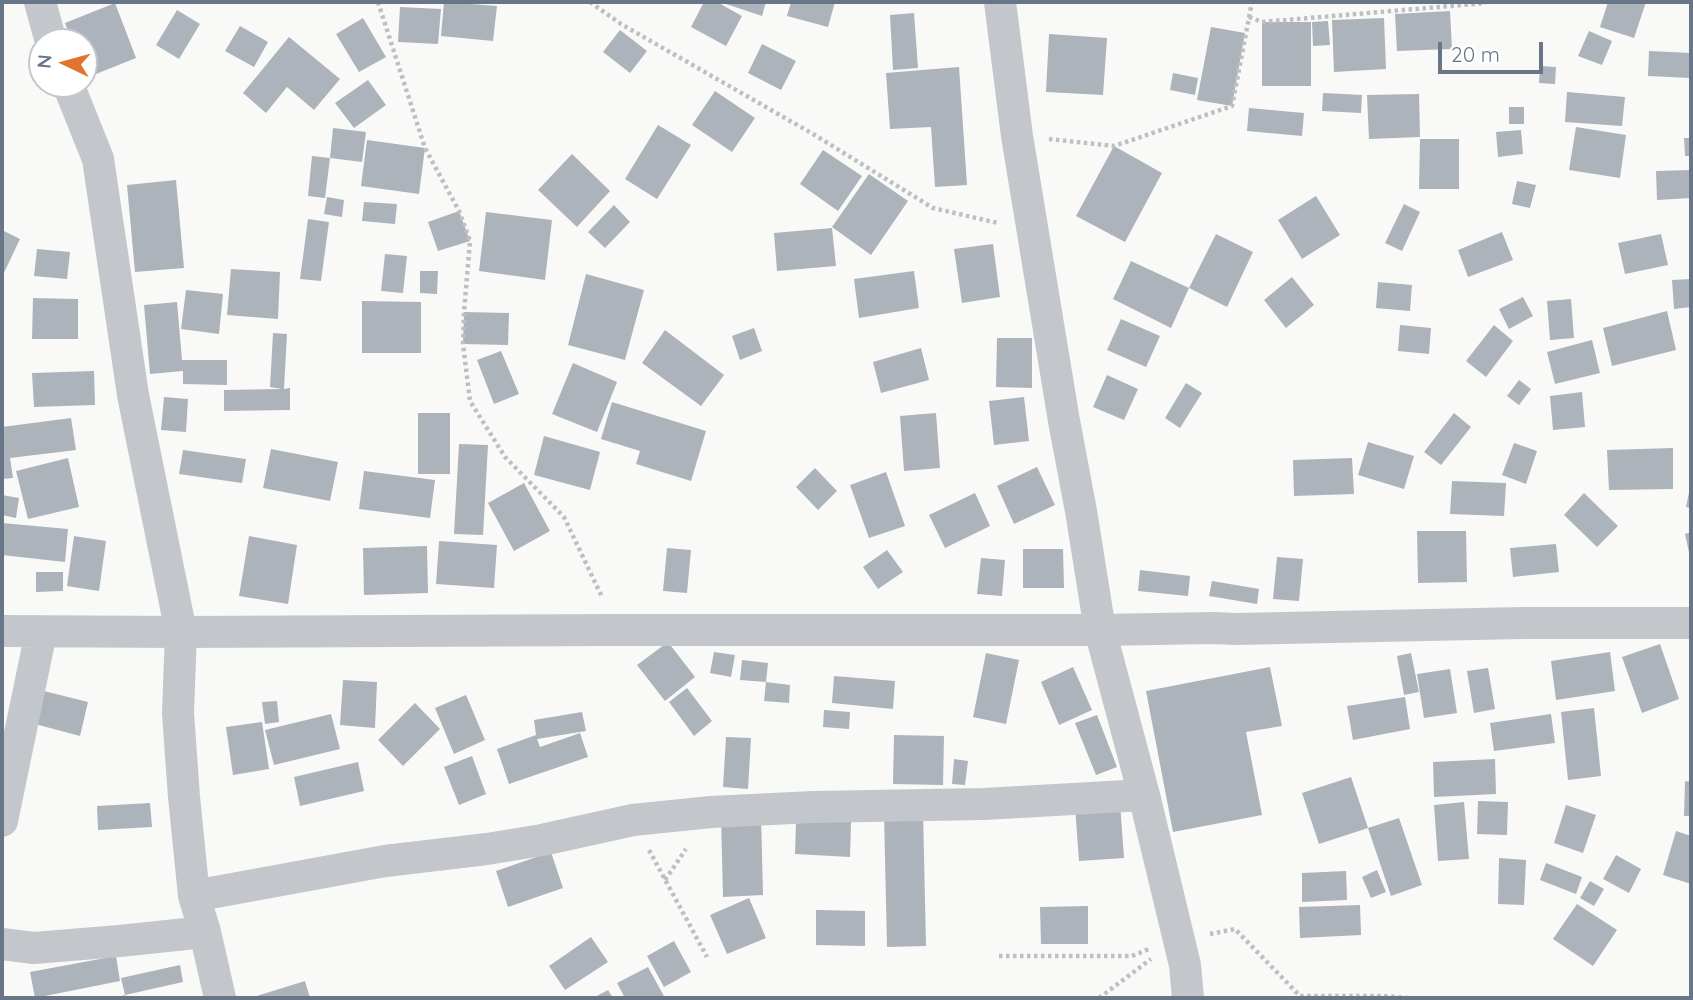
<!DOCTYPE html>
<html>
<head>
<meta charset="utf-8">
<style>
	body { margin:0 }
	#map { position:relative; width:1693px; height:1000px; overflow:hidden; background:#f9faf8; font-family:Quicksand,sans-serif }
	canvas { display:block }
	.frame { position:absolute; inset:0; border:4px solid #697688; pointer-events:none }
	.north { position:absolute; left:28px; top:28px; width:70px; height:70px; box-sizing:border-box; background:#fff; border:2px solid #c3c8cf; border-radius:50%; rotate:275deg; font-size:19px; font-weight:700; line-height:28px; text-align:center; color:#697688 }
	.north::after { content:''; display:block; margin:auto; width:24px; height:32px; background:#e17530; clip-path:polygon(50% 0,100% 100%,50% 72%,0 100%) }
	.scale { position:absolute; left:1438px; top:42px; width:105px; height:32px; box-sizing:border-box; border:4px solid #697688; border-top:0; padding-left:9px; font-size:21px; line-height:24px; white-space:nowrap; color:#697688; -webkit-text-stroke:5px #fff; paint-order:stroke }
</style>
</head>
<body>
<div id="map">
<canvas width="1693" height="1000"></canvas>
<div class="frame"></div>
<div class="north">N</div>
<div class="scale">20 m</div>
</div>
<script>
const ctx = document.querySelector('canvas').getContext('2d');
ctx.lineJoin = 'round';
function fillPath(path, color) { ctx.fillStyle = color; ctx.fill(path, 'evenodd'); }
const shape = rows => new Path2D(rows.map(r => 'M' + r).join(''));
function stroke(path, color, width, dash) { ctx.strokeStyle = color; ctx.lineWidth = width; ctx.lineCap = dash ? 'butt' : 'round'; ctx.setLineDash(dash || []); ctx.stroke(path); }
fillPath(shape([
	[444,2,497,6,493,41,441,36],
	[704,2,717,2,742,16,726,46,691,27],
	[720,2,766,2,762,16],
	[791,2,835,2,828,27,787,16],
	[1608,2,1646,2,1634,38,1600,27],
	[115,3,136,58,86,78,84,72,84,42,72,42,65,23],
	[400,7,441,9,438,44,398,42],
	[177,10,200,24,179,59,156,45],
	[1450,11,1452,49,1397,51,1395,14],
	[914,13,918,68,893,70,890,15],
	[363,18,386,57,359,72,336,34],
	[1384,18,1386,69,1334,72,1332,20],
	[1328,21,1330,45,1313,46,1312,22],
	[1262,22,1311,22,1311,86,1262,86],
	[240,26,268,42,254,67,225,51],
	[1211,27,1245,33,1232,106,1197,100],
	[620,30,647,51,630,73,603,52],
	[1589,31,1612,41,1602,65,1578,56],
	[1049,34,1107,38,1103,95,1046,92],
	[289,37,340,79,314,110,287,87,266,113,243,93],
	[762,44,796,61,781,90,748,73],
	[1649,51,1691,53,1691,78,1648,76],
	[1540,66,1556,67,1555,84,1539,83],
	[959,67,967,185,935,187,931,127,890,129,886,73],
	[1173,73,1198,78,1195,95,1170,90],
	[368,80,386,105,354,128,335,103],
	[715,91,755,118,732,152,692,125],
	[1567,92,1625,97,1622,126,1565,122],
	[1323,93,1362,95,1361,113,1322,111],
	[1419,94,1420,137,1369,139,1367,95],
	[1509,107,1524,107,1524,124,1509,124],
	[1249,108,1304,113,1302,136,1247,131],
	[658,125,691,145,657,199,625,179],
	[1576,127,1626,135,1620,178,1569,170],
	[333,128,366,132,362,162,330,158],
	[1521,130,1523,154,1498,157,1496,132],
	[1684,138,1691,138,1691,156,1685,156],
	[1420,139,1459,139,1459,189,1419,189],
	[367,140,425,148,419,194,361,186],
	[1114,146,1162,173,1125,242,1076,216],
	[823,150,862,176,838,211,800,184],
	[572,154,610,191,577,227,538,190],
	[312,156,330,158,325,198,308,196],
	[1691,170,1691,198,1657,200,1656,171],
	[869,174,908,201,871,255,832,227],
	[176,180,184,268,135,272,127,185],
	[1517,181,1536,185,1530,208,1512,204],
	[1316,196,1340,235,1302,259,1278,220],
	[327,197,344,200,342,217,324,214],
	[364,202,397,204,395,224,362,221],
	[1404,204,1420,212,1402,251,1385,243],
	[614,205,630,222,605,248,588,232],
	[459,211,470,241,438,251,428,222],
	[486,212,552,220,545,280,479,271],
	[308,219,329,222,321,281,300,279],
	[832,228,836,266,777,271,774,233],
	[2,230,20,239,2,277],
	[1502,232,1513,260,1468,277,1458,250],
	[1216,234,1253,252,1227,307,1189,288],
	[1661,234,1668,265,1625,274,1618,243],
	[993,244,1000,297,962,303,954,249],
	[37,249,70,252,67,279,34,276],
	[385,254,407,256,403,293,381,291],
	[1131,261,1189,288,1171,328,1113,299],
	[231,269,280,272,278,319,227,315],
	[420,271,438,271,437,294,420,293],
	[914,271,919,308,859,318,854,279],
	[586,274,644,290,625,360,568,345],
	[1292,277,1314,305,1286,328,1264,300],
	[1691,279,1691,307,1674,309,1672,280],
	[1378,282,1412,285,1410,311,1376,308],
	[186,290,223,294,219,334,181,329],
	[1523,297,1533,316,1509,329,1499,309],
	[33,298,78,299,78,339,32,339],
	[1571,299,1574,338,1550,340,1547,301],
	[362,301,421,302,421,353,362,353],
	[177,302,182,360,227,360,227,385,183,384,183,371,150,374,144,305],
	[1667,311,1676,350,1612,366,1603,328],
	[464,312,509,313,508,345,463,344],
	[1121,319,1160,336,1146,367,1107,350],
	[1400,325,1431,328,1429,354,1398,351],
	[1494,325,1513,341,1486,377,1466,361],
	[754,328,762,351,740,360,732,336],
	[665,330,724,375,701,406,642,363],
	[273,333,287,334,284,389,290,388,290,410,224,411,224,390,282,389,270,387],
	[997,338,1032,338,1032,388,996,387],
	[1592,340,1600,373,1555,384,1547,352],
	[921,348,929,380,881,393,873,362],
	[501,351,519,394,494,404,477,360],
	[573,363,617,382,597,432,552,414],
	[94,371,95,405,34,407,32,373],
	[1107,375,1138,389,1124,420,1093,407],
	[1519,380,1531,389,1519,405,1507,396],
	[1186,383,1202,393,1180,428,1165,418],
	[1582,392,1585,427,1553,430,1550,396],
	[164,397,188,399,186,432,161,430],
	[1024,397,1029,441,994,445,989,401],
	[612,402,706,431,691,481,636,464,640,451,601,439],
	[418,413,450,413,450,474,418,474],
	[936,413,940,468,904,471,900,416],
	[1454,413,1471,427,1441,465,1424,452],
	[71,418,76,450,10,458,13,478,2,479,2,427],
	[544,436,600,452,590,490,534,475],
	[1368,442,1414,456,1404,489,1358,475],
	[1514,443,1537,451,1526,484,1502,475],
	[459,444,488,445,483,535,454,534],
	[1673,448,1673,489,1609,490,1607,450],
	[271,449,338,462,330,501,263,488],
	[183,450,246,459,242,483,179,474],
	[68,458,79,507,28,519,16,471],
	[1352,458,1354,494,1294,496,1293,460],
	[1037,467,1055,505,1014,524,997,486],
	[815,468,837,491,818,510,796,487],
	[364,471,435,480,430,518,359,509],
	[886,472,905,526,869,538,850,485],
	[1452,481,1506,483,1504,516,1450,514],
	[524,483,550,531,514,551,488,503],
	[1690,488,1691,488,1691,508,1686,507],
	[975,493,990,526,945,548,929,515],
	[1584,493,1618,526,1597,547,1564,515],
	[2,495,19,498,16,518,2,515],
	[2,523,68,529,65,562,2,555],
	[1417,531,1466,531,1467,582,1418,583],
	[1691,532,1691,556,1690,557,1685,534],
	[74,536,106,541,99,591,67,586],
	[249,536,297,545,288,604,239,596],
	[439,541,497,545,494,588,436,584],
	[1556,544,1559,572,1513,577,1510,548],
	[427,546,428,593,364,595,363,548],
	[667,548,691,550,687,593,663,591],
	[1023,549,1063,549,1064,588,1023,588],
	[887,550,903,572,878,589,863,567],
	[1277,557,1303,559,1299,601,1273,599],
	[981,558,1005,560,1002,596,977,594],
	[1140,570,1190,576,1188,596,1138,591],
	[36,572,63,572,63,591,36,592],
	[1212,581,1259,589,1257,604,1209,596],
	[668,642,695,677,665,701,637,665],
	[1660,644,1679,699,1642,713,1622,657],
	[714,652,735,655,731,677,710,673],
	[1610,652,1615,691,1556,700,1551,661],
	[986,653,1019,660,1006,724,973,717],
	[1411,653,1419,692,1404,695,1397,656],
	[742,660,768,663,766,682,740,680],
	[1073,667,1092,710,1059,725,1041,682],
	[1270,667,1282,726,1246,732,1262,815,1173,832,1146,691],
	[1488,668,1495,709,1474,713,1467,671],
	[1450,669,1457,713,1424,718,1417,674],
	[834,676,895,681,893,709,832,703],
	[343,680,377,682,375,728,340,725],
	[766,682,790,685,789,703,764,701],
	[687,688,712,721,694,736,669,702],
	[44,691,88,702,80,736,35,724],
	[466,695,485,740,454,754,435,708],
	[1405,697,1410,729,1353,740,1347,706],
	[277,701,279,722,265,724,262,702],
	[415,703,440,729,403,766,378,740],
	[1594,708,1601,776,1568,780,1561,712],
	[824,710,850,712,849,729,823,727],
	[582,712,586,731,537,739,540,747,580,733,588,757,509,784,497,749,536,735,534,720],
	[331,714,340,749,274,765,265,730],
	[1551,714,1555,743,1494,751,1490,723],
	[1097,715,1117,767,1096,775,1075,723],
	[262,722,269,769,233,775,226,727],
	[894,735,944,736,943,785,893,784],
	[726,737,751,738,748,789,723,787],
	[472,756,486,794,459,805,444,767],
	[954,759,968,761,965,785,952,784],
	[1495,759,1496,794,1434,797,1433,762],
	[358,762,364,791,300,806,294,777],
	[1351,777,1368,828,1319,844,1302,793],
	[1685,781,1691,782,1691,816,1684,816],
	[1478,801,1508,802,1507,835,1477,834],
	[1464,802,1469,859,1438,861,1434,805],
	[150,803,152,827,98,830,97,806],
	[1120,803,1124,858,1079,861,1075,807],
	[1566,805,1596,815,1583,853,1554,843],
	[923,811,926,946,887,947,884,813],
	[761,815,763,895,723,897,721,816],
	[1399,818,1422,885,1391,896,1368,828],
	[796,820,851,822,850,857,795,854],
	[1676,831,1691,836,1691,884,1663,875],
	[551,852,563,888,508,907,496,871],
	[1616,855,1641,869,1629,893,1603,879],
	[1499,858,1526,860,1524,905,1498,904],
	[1546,863,1582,877,1576,894,1540,880],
	[1377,870,1386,892,1371,898,1362,877],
	[1346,871,1347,900,1302,902,1302,873],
	[1590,881,1604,889,1594,906,1580,898],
	[749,898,766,938,727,954,710,915],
	[1577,904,1617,930,1593,966,1553,939],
	[1360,905,1361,935,1300,938,1299,907],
	[1088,906,1088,944,1041,944,1040,907],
	[816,910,865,911,865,946,816,945],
	[591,937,608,962,565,990,549,966],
	[674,941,691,972,664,987,647,956],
	[116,956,120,981,35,998,30,972],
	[180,965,183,982,125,995,125,998,115,998,125,995,121,978],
	[648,967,665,998,625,998,617,983],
	[305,981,310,998,250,998],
	[608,990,613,998,593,998]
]), '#acb3ba');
stroke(shape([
	[378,2,425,148,459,211,470,241,464,312,463,344,470,401,505,457,564,517,602,597],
	[590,2,621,24,813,134,933,208,998,223],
	[1249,17,1262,22,1486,3],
	[1049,139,1114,146,1232,106,1252,2],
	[649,850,707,957],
	[665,880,686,849],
	[1210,934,1235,929,1300,996,1383,996,1410,998],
	[999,956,1132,956,1149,949],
	[1099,998,1151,959]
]), '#bdc0c3', 4.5, [3.5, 3.5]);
stroke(shape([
	[40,2,51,42],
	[1000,2,1017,136,1064,421,1081,511,1100,630,1144,795,1185,965,1188,998],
	[68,84,98,159,133,395,181,632,178,713,184,797,194,896,205,932,220,998],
	[2,631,181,632,617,630,1100,630,1213,628,1237,629,1523,623,1691,623],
	[2,821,41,632],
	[194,896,385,861,487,849,542,840,633,820,711,812,813,807,984,804,1144,795],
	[2,944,34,948,119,941,205,932]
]), '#c3c7cb', 32);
</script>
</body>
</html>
